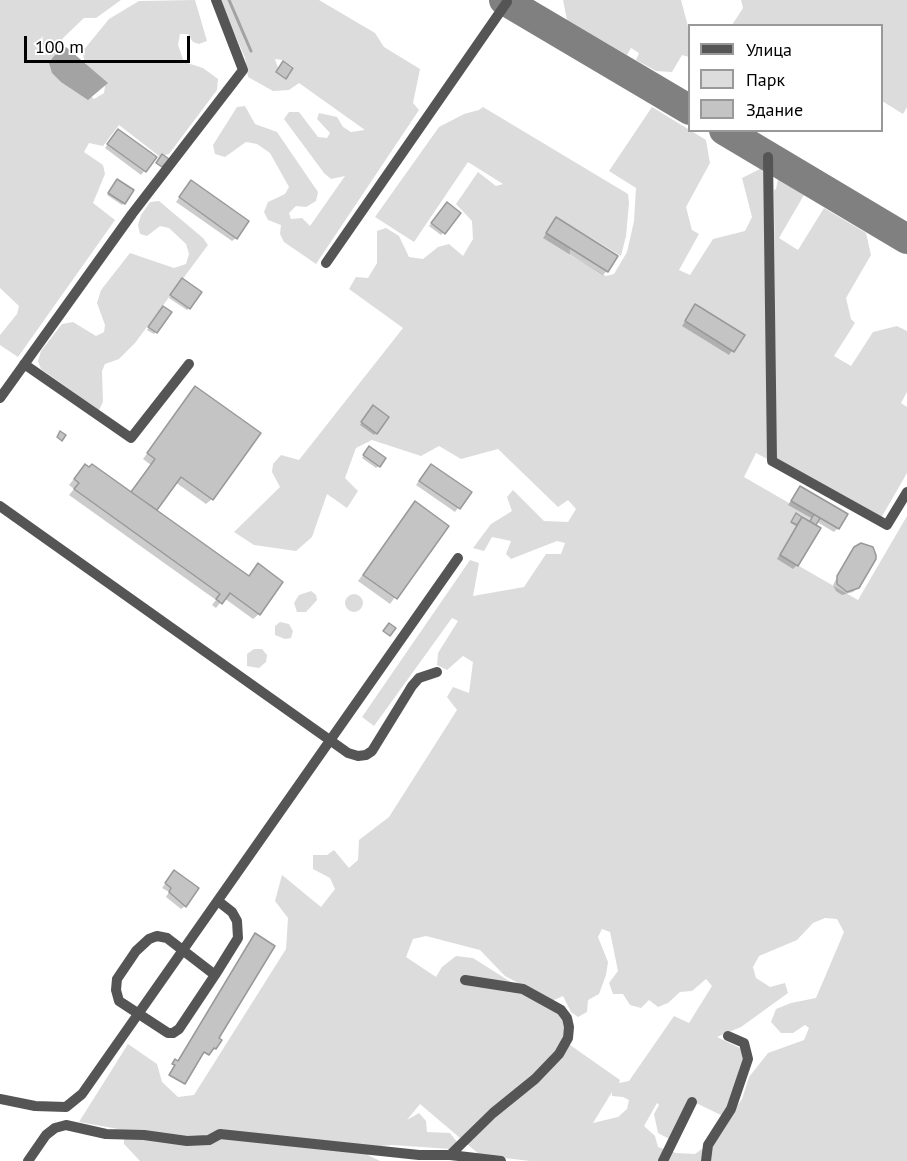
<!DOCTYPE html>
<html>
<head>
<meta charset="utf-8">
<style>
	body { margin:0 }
	#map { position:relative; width:907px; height:1161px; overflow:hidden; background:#fff; font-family:"PT Sans",sans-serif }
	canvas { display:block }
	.legend { position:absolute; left:688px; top:24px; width:195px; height:108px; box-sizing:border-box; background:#fff; border:2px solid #999; margin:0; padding:8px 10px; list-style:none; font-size:18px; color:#000 }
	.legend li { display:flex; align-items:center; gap:12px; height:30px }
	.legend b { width:30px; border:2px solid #999 }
	.scale { position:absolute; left:24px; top:36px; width:166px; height:27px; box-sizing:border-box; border:3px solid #000; border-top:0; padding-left:8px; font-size:18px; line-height:21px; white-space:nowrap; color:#000; -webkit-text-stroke:4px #fff; paint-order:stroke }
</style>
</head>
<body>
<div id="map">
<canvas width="907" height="1161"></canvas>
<ul class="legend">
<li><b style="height:8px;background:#555"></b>Улица</li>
<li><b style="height:16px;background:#dcdcdc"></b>Парк</li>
<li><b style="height:16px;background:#c4c4c4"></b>Здание</li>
</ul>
<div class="scale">100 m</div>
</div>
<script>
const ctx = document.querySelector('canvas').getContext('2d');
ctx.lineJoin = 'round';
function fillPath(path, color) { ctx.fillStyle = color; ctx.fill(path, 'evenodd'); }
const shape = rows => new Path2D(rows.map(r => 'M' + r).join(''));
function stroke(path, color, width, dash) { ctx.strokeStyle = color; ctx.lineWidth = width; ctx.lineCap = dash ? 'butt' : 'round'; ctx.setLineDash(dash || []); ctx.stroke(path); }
fillPath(shape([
	[0,0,121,0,96,18,84,18,63,38,59,49,70,78,94,99,104,93,105,86,89,74,82,52,109,19,139,1,195,0,207,41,199,44,193,42,188,34,180,34,178,45,184,62,203,68,218,79,217,90,169,154,159,156,119,125,103,146,89,143,84,152,103,165,105,174,93,203,115,220,18,357,0,345,0,335,17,314,19,306,0,288],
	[220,0,319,0,375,33,384,47,420,69,413,103,419,110,316,264,284,242,280,234,281,225,268,220,264,212,268,202,285,194,289,187,270,153,257,144,246,142,225,157,215,154,213,145,237,107,245,106,255,124,277,132,318,192,316,201,306,207,296,206,289,213,291,219,302,218,310,226,345,176,331,179,324,173,284,119,289,112,299,112,318,137,327,138,330,133,317,119,319,113,337,117,343,127,351,132,365,130,299,83,289,90,273,91,248,77,245,58],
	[275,59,282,60,294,67,289,76,279,71],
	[563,0,681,0,689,30,689,57,682,55,672,72,656,71,636,60,639,53,631,48,627,55,567,20],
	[741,0,907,0,907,107,903,114,882,101,882,26,732,25,743,8],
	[483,107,628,194,629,203,626,236,621,256,565,222,569,233,570,255,606,276,614,274,627,252,634,221,636,188,609,171,652,107,706,140,710,163,686,207,692,230,699,234,679,270,690,275,713,239,745,231,752,217,742,178,760,169,766,174,769,460,756,453,744,477,789,503,791,501,814,514,810,521,796,513,791,522,797,525,780,555,858,600,907,516,907,1161,530,1161,480,1155,420,1104,407,1120,419,1113,426,1121,427,1132,450,1133,457,1142,451,1149,392,1145,370,1147,368,1155,380,1161,140,1161,124,1144,124,1130,79,1122,128,1044,157,1064,162,1082,178,1097,194,1095,286,949,288,918,275,901,282,875,321,907,335,889,330,878,313,869,313,855,327,855,334,850,349,868,358,860,359,840,389,817,457,710,447,697,453,687,469,693,473,662,463,656,447,670,437,665,438,653,458,621,452,618,374,726,362,717,470,560,479,563,473,596,524,587,546,554,561,554,565,543,557,541,511,559,506,554,511,541,492,537,484,551,473,548,491,524,512,511,507,497,513,490,544,521,568,522,576,509,568,500,558,507,498,449,461,459,439,446,421,456,372,440,356,448,345,478,358,491,347,508,327,494,312,537,296,551,254,545,234,532,280,487,272,472,273,464,281,455,299,460,403,328,349,289,356,277,368,278,377,263,377,231,386,228,399,236,409,257,423,259,438,247,449,244,463,256,473,239,472,221,456,204,478,172,496,186,503,184,468,162,414,242,375,217,439,127,464,114,479,110],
	[695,305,744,336,734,352,685,322],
	[825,918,837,919,844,932,816,998,791,1003,776,1009,771,1022,781,1033,793,1033,805,1025,809,1028,804,1040,768,1053,749,1077,742,1099,713,1141,695,1154,676,1153,658,1147,655,1136,644,1126,657,1103,659,1105,654,1114,658,1133,673,1141,696,1103,723,1116,745,1060,742,1049,717,1037,741,1027,788,993,785,983,770,987,756,978,753,967,759,956,797,940,813,923],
	[602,929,610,932,618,971,609,983,613,994,623,994,630,1005,641,1008,649,1000,658,1007,668,1003,680,992,692,991,706,979,712,986,689,1023,674,1016,629,1081,619,1083,620,1080,563,1040,565,1020,558,1012,473,958,456,956,442,967,436,977,406,957,413,939,426,936,480,950,505,976,552,1001,563,996,571,1012,578,1017,587,1012,588,1000,599,994,606,975,608,962,598,937],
	[612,1092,612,1096,623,1097,629,1100,627,1109,618,1117,593,1123],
	[778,179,804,195,779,238,798,250,824,208,866,233,871,255,846,298,851,319,855,323,834,356,851,366,873,332,897,326,907,331,907,392,901,403,907,407,907,473,881,518,776,458,774,190,776,189],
	[159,201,203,238,208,245,135,343,119,359,105,364,102,371,103,402,99,410,41,369,38,361,41,351,62,324,73,322,96,336,104,332,105,325,97,303,101,290,130,253,174,268,186,264,189,254,186,244,169,228,160,226,147,236,140,234,138,225,141,215,150,202],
	[311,591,316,595,317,600,306,612,297,612,294,603,299,595],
	'345 603a9 9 0 1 1 18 0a9 9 0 1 1-18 0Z',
	[280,622,289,624,293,631,291,638,285,639,275,635,275,626],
	[254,649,262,649,267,655,266,662,259,668,247,666,247,654]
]), '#dcdcdc');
fillPath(shape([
	[66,47,108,83,88,100,61,82,52,73,49,63,54,56]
]), '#a3a3a3');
fillPath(shape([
	[115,134,155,158,141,175,105,148],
	[115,183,124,203,122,205,107,195],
	[187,186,236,238,232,241,176,202],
	[444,207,458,214,441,235,429,226],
	[553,223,607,271,603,275,543,238],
	[180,282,189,308,187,310,169,298],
	[161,310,156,332,154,334,147,330],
	[692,310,742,336,729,355,682,326],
	[190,394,212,499,206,504,175,482,155,511,248,577,258,565,259,614,253,619,224,598,216,608,212,605,216,600,69,495,74,489,69,485,85,465,130,493,151,465,143,459],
	[371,409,376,433,374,435,360,425],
	[367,450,379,466,376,468,362,458],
	[427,469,469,493,455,512,416,485],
	[800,488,838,528,834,532,817,522,797,565,793,569,777,559,796,526,791,523,796,516,810,523,813,519,788,505],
	[410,509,447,526,390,604,358,581],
	[854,548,858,587,853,592,842,595,836,591,833,585,850,552],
	[171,876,185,906,181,909,166,897,169,892,162,888]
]), '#0003');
stroke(shape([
	[229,0,251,51]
]), '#a3a3a3', 3);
stroke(shape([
	[504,0,690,110],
	[724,130,907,239]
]), '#808080', 30);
const building = shape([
	[283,61,293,68,286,79,276,72,283,61],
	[118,129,157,157,146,172,107,144,118,129],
	[162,154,169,159,162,167,156,163,162,154],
	[117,179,134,190,125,204,108,193,117,179],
	[191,180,249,221,237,239,179,197,191,180],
	[447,202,461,213,445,234,431,223,447,202],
	[556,217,618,256,608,272,546,233,556,217],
	[182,278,202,292,190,309,170,295,182,278],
	[695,304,745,335,734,352,685,321,695,304],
	[163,306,172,312,157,333,148,327,163,306],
	[195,386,261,433,213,500,181,477,157,510,131,492,155,459,147,453,195,386],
	[373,405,389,417,377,434,361,422,373,405],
	[60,431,66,435,62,441,57,437,60,431],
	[369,446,386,458,380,467,363,455,369,446],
	[85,464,89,467,92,464,249,576,258,563,283,582,260,615,230,593,222,604,216,599,220,594,74,489,79,483,74,479,85,464],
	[431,464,472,492,460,509,419,481,431,464],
	[800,486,848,514,839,529,791,501,800,486],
	[415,501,449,526,397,599,363,575,415,501],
	[796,513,802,517,797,525,791,522,796,513],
	[814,514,820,518,816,525,810,521,814,514],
	[802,517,821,528,798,566,780,555,802,517],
	[861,543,873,547,876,555,876,559,859,588,847,592,837,584,837,576,854,547,861,543],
	[389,623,396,628,390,636,383,631,389,623],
	[174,870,199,888,186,907,169,892,171,888,165,883,174,870],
	[255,933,275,946,219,1038,222,1040,216,1049,214,1048,209,1055,204,1052,185,1084,169,1075,175,1065,172,1064,175,1059,178,1061,255,933]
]);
fillPath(building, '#c4c4c4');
stroke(building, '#999', 1.5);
stroke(shape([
	[768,157,772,461,887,525,907,492],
	[326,263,507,2],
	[24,364,131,438,189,364],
	[0,398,132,214,243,70,216,0],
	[0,506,348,753,358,756,366,755,372,751,412,686,419,678,437,672],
	[215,975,167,938,157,936,149,939,136,951,117,979,116,990,119,1001,168,1033,173,1033,179,1029,215,975,238,938,237,921,232,912,218,901],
	[0,1099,35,1106,66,1107,82,1094,458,558],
	[450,1155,493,1113,535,1079,559,1054,568,1038,569,1027,567,1018,561,1010,523,989,465,980],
	[28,1161,46,1135,55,1128,66,1125,106,1134,144,1135,187,1141,209,1140,220,1134,419,1155,450,1155,501,1161],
	[663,1161,692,1102],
	[706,1161,708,1145,731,1109,748,1059,744,1043,728,1036]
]), '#555', 10);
</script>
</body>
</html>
